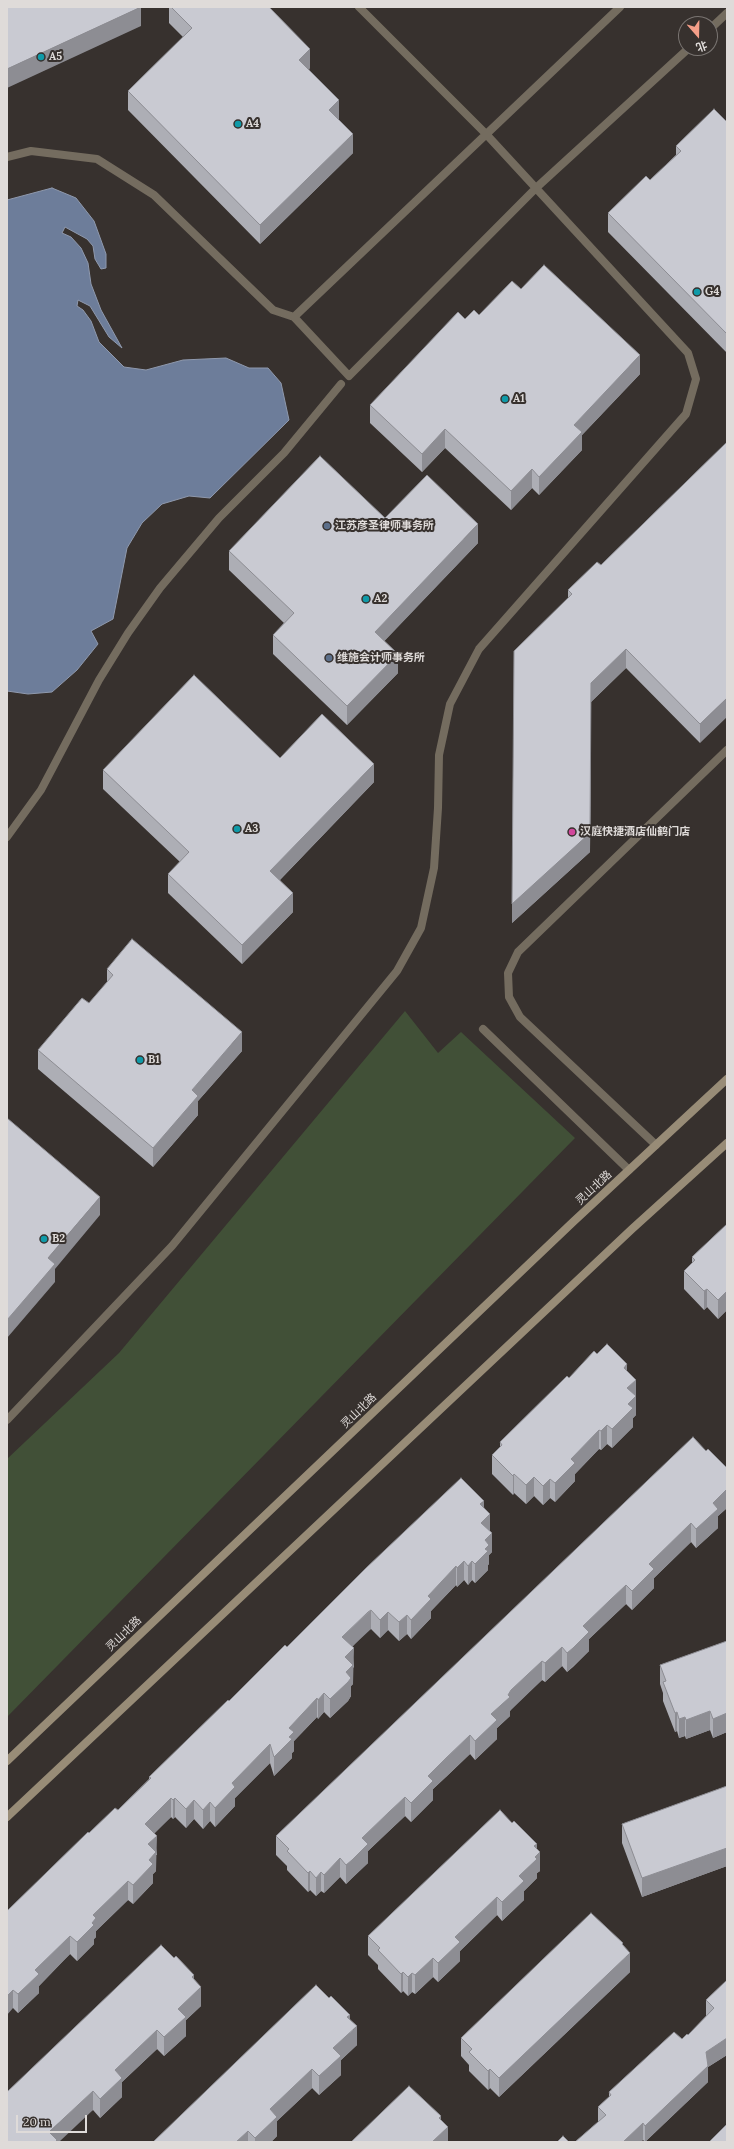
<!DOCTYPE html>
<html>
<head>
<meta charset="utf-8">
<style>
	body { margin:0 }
	#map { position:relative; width:734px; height:2149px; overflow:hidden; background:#37312e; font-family:Lora,"Noto Sans SC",serif }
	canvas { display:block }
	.frame { position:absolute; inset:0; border:8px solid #dfdbd9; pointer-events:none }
	.north { position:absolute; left:678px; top:16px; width:40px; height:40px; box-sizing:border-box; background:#37312e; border:1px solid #7a7572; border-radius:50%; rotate:160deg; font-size:11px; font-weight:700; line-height:16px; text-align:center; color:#dfdbd9 }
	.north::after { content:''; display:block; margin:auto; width:14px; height:18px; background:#f49e88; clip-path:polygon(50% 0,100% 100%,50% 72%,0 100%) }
	.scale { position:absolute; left:16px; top:2115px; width:71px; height:18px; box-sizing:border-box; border:2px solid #dfdbd9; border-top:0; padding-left:5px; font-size:12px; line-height:14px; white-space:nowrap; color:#dfdbd9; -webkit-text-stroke:3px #37312e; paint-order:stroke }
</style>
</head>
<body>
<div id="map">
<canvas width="734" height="2149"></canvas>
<div class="frame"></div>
<div class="north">北</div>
<div class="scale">20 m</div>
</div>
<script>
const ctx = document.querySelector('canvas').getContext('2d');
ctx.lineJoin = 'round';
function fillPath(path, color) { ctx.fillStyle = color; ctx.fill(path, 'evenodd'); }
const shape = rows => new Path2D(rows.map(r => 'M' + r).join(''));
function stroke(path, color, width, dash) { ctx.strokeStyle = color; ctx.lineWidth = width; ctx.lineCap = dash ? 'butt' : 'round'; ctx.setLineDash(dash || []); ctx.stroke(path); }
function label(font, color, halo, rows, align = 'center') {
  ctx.font = font + ' Lora,"Noto Sans SC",serif'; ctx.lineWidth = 4; ctx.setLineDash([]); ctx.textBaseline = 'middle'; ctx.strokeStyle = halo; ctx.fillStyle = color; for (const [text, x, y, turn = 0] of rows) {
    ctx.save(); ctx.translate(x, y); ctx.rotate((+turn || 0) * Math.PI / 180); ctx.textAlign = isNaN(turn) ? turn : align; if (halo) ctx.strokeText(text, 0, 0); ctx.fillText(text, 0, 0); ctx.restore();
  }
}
fillPath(shape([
	[405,1011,438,1053,461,1032,575,1138,7,1717,7,1459,119,1353]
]), '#415037');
const water = shape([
	[52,188,76,198,94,221,106,254,106,268,101,269,95,259,93,246,87,239,65,227,62,233,71,237,81,248,88,263,91,284,101,310,122,348,109,337,90,306,78,300,77,306,83,310,91,321,99,342,124,367,146,370,183,360,226,358,249,368,268,368,281,383,289,420,210,498,189,496,162,504,142,523,127,548,113,619,91,631,98,644,77,670,52,692,28,694,7,691,7,200,52,188]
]);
fillPath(water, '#6d7d9a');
stroke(water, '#8f99ad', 1);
stroke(shape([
	[710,29,727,13],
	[7,157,31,151,97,159,154,195,273,310,294,317,349,376,536,188,689,48],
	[294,317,620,7],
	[7,837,41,790,99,680,128,633,160,588,219,518,284,453,341,384],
	[483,1029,629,1170],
	[656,1145,520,1017,509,997,508,973,518,952,727,750],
	[7,1420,172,1246,397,971,421,928,434,868,438,808,439,755,450,704,479,649,686,414,696,379,688,353,486,134,359,7]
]), '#746c5f', 8);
stroke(shape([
	[7,1761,573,1222,727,1079],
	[7,1817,632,1229,727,1143]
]), '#988c77', 8);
fillPath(shape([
	[169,7,269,7,310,68,309,69,339,118,338,120,353,153,260,244,128,110,128,91,183,37,169,23],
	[727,122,727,353,608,232,608,213,650,180,676,155,676,146],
	[521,289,640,374,582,435,582,450,539,495,532,488,511,510,445,448,422,472,370,423,370,405,465,319,479,315],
	[727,442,700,743,626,668,591,702,590,852,512,923,568,598,568,590,601,565],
	[385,518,478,543,384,641,398,673,347,725,273,654,273,635,284,623,229,570,229,551],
	[280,758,374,782,280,880,293,912,242,964,168,893,168,874,180,862,103,789,103,770],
	[107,969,242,1051,198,1101,198,1115,153,1167,38,1069,38,1050,89,1003,107,983],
	[727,1224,727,1312,726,1311,718,1319,707,1307,704,1310,684,1289,684,1271,692,1263,692,1257],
	[597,1354,636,1380,636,1415,633,1418,633,1427,612,1448,607,1444,601,1450,599,1449,575,1474,575,1481,555,1502,550,1498,543,1505,534,1496,526,1504,514,1493,513,1495,492,1474,492,1455,500,1447,500,1442,569,1378],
	[706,1451,727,1468,727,1508,718,1516,718,1528,696,1548,691,1542,654,1578,654,1588,632,1610,626,1604,610,1619,589,1639,589,1651,573,1667,567,1672,562,1666,545,1682,542,1680,511,1709,510,1711,510,1716,497,1728,497,1739,475,1760,470,1754,446,1777,433,1789,433,1800,411,1822,405,1816,389,1831,368,1851,368,1863,352,1878,346,1884,340,1877,324,1893,321,1891,316,1896,310,1890,308,1892,287,1870,287,1866,276,1855,276,1836],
	[484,1507,490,1531,492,1552,489,1555,489,1564,488,1565,488,1570,475,1583,472,1580,468,1585,464,1580,457,1587,456,1585,431,1611,431,1618,411,1639,407,1634,399,1641,388,1630,380,1638,371,1629,368,1630,352,1647,354,1667,353,1668,353,1684,351,1686,351,1696,348,1701,330,1718,324,1712,318,1719,317,1717,294,1741,294,1751,292,1753,292,1758,274,1776,270,1763,235,1798,235,1806,215,1827,210,1821,203,1829,194,1819,186,1828,175,1817,173,1819,171,1817,154,1833,157,1855,156,1855,156,1871,153,1874,153,1883,133,1904,128,1900,96,1931,96,1937,94,1939,94,1944,77,1961,70,1954,64,1960,39,1986,39,1993,18,2013,13,2008,7,1911,89,1833,118,1810,149,1779,149,1777,287,1647],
	[727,1641,727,1732,713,1738,710,1730,686,1739,685,1736,679,1738,677,1731,675,1732,663,1701,663,1693,660,1684,660,1665],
	[727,1786,727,1866,642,1897,622,1843,622,1824],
	[537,1849,540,1871,537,1873,537,1878,524,1891,524,1900,502,1921,497,1915,460,1951,460,1961,438,1982,433,1977,415,1994,412,1992,408,1996,403,1991,401,1993,378,1969,378,1965,368,1955,368,1936],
	[623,1946,630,1972,499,2097,490,2088,488,2090,469,2071,469,2065,461,2056,461,2038],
	[194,1980,201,2006,186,2020,186,2036,164,2056,157,2049,122,2082,122,2097,100,2118,93,2110,7,2142],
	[727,1980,727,2055,708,2067,708,2082,645,2142,643,2140,640,2142,575,2142,598,2122,598,2107,609,2097,609,2092,682,2039,688,2035,706,2017,706,2000],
	[329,1998,350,2019,357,2045,341,2060,341,2075,319,2095,312,2088,277,2121,277,2136,271,2142,153,2142]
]), '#adaeb5');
fillPath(shape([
	[141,7,141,26,7,88,7,69],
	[310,49,310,68,299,78,299,60],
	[339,100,339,118,329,129,329,110],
	[353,134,353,153,260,244,260,225],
	[640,355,640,374,582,435,582,450,539,495,539,477,574,425],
	[445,429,445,448,422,472,422,454],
	[532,469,532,488,511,510,511,491],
	[478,524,478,543,375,651,375,632],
	[626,649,626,668,591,702,590,852,512,923,512,904,591,683],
	[398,654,398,673,347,725,347,706],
	[727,698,727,717,700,743,700,724],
	[374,764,374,782,270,890,270,871],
	[293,893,293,912,242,964,242,945],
	[242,1032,242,1051,198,1101,198,1115,153,1167,153,1148,192,1090],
	[100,1197,100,1215,55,1269,55,1282,7,1338,7,1320,48,1258],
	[707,1289,707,1307,704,1310,704,1291],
	[726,1292,726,1311,718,1319,718,1300],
	[627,1364,627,1383,624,1368],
	[636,1380,636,1415,633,1418,633,1427,612,1448,612,1429,627,1388],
	[607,1425,607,1444,601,1450,601,1431],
	[599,1430,599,1449,575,1474,575,1481,555,1502,555,1483,571,1459],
	[514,1474,514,1493,513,1495,513,1476],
	[534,1477,534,1496,526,1504,526,1485],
	[550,1479,550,1498,543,1505,543,1486],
	[727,1489,727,1508,718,1516,718,1528,696,1548,696,1529,713,1503],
	[484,1501,484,1520,480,1504],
	[490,1514,490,1533,481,1523],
	[691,1523,691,1542,654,1578,654,1588,632,1610,632,1591,649,1564],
	[492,1533,492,1552,489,1555,489,1564,488,1565,488,1570,475,1583,475,1564,485,1540],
	[464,1561,464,1580,457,1587,457,1568],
	[472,1561,472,1580,468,1585,468,1566],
	[456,1566,456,1585,431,1611,431,1618,411,1639,411,1620,428,1596],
	[626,1585,626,1604,589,1639,589,1651,567,1672,567,1653,583,1626],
	[371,1610,371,1629,342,1656,342,1637],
	[388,1612,388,1630,380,1638,380,1620],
	[407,1615,407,1634,399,1641,399,1622],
	[562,1647,562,1666,545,1682,545,1663],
	[354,1648,353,1684,351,1686,351,1696,348,1701,330,1718,330,1699,345,1657],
	[542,1661,542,1680,510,1711,510,1716,497,1728,497,1739,475,1760,475,1741,491,1714,511,1690],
	[324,1693,324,1712,318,1719,318,1700],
	[317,1698,317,1717,294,1741,294,1751,292,1753,292,1758,274,1776,274,1757,289,1728],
	[710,1711,710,1730,686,1739,686,1720],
	[677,1712,677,1731,675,1732,675,1713],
	[727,1713,727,1732,713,1738,713,1719],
	[685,1717,685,1736,679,1738,679,1719],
	[470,1735,470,1754,433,1789,433,1800,411,1822,411,1803,428,1776],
	[270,1744,270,1763,235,1798,235,1806,215,1827,215,1808,232,1783],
	[405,1797,405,1816,368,1851,368,1863,346,1884,346,1865,362,1838],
	[171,1798,171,1817,145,1843,145,1824],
	[175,1798,175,1817,173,1819,173,1800],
	[194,1800,194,1819,186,1828,186,1809],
	[210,1802,210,1821,203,1829,203,1810],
	[157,1836,156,1871,153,1874,153,1883,133,1904,133,1885,148,1844],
	[537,1844,537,1855,540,1852,540,1871,537,1873,537,1878,524,1891,524,1900,502,1921,502,1902,519,1876,534,1846],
	[727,1848,727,1866,642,1897,642,1878],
	[340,1858,340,1877,324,1893,324,1875],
	[310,1871,310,1890,308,1892,308,1873],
	[321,1872,321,1891,316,1896,316,1878],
	[128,1881,128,1900,96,1931,96,1937,94,1939,94,1944,77,1961,77,1942,93,1915],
	[497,1897,497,1915,460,1951,460,1961,438,1982,438,1963,455,1937],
	[70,1936,70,1954,39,1986,39,1993,18,2013,18,1994,35,1970],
	[623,1943,623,1960,630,1953,630,1972,499,2097,499,2078],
	[433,1958,433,1977,415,1994,415,1975],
	[403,1972,403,1991,401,1993,401,1974],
	[412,1973,412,1992,408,1996,408,1977],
	[194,1975,194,1993,201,1987,201,2006,186,2020,186,2036,164,2056,164,2037,192,1977],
	[13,1990,13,2008,7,2015,7,1996],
	[350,2015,350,2033,357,2026,357,2045,341,2060,341,2075,319,2095,319,2076,333,2048,347,2017],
	[157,2030,157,2049,122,2082,122,2097,100,2118,100,2099,115,2070],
	[727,2038,727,2055,708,2067,708,2082,645,2142,645,2126,706,2052],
	[312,2069,312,2088,277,2121,277,2136,271,2142,255,2142,255,2138,270,2109],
	[490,2069,490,2088,488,2090,488,2071],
	[93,2091,93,2110,59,2142,49,2142,49,2132],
	[441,2116,441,2133,448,2127,448,2142,432,2142,439,2118],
	[643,2123,643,2140,640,2142,623,2142],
	[248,2131,248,2142,236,2142]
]), '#8d8d93');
const building = shape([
	[7,7,141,7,7,69,7,7],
	[171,7,269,7,310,49,299,60,339,100,329,110,353,134,260,225,128,91,192,28,171,7],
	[714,109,727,122,727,334,608,213,646,176,650,180,681,151,676,146,714,109],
	[544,265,640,355,574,425,582,432,539,477,532,469,511,491,445,429,422,454,370,405,458,312,465,319,474,310,479,315,512,281,521,289,544,265],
	[727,442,727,698,700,724,626,649,591,683,590,833,512,904,514,651,572,594,568,590,597,562,601,565,727,442],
	[320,456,385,518,427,475,478,524,375,632,398,654,347,706,273,635,294,613,229,551,320,456],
	[194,675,280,758,322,714,374,764,270,871,293,893,242,945,168,874,189,852,103,770,194,675],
	[132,939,242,1032,192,1090,198,1096,153,1148,38,1050,82,998,89,1003,113,975,107,969,132,939],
	[7,1118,100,1197,48,1258,55,1264,7,1320,7,1118],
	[727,1224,727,1293,726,1292,718,1300,707,1289,704,1291,684,1271,695,1260,692,1257,727,1224],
	[607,1344,627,1364,624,1368,636,1380,627,1388,636,1396,628,1404,633,1408,612,1429,607,1425,601,1431,599,1430,571,1459,575,1463,555,1483,550,1479,543,1486,534,1477,526,1485,514,1474,513,1476,492,1455,502,1445,500,1442,567,1376,569,1378,594,1351,597,1354,607,1344],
	[693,1437,706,1451,708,1449,727,1468,727,1489,713,1503,718,1509,696,1529,691,1523,649,1564,654,1569,632,1591,626,1585,610,1600,583,1626,589,1632,573,1648,567,1653,562,1647,545,1663,542,1661,511,1690,508,1695,510,1697,491,1714,497,1720,475,1741,470,1735,446,1758,428,1776,433,1781,411,1803,405,1797,389,1812,362,1838,368,1844,352,1860,346,1865,340,1858,324,1875,321,1872,316,1878,310,1871,308,1873,287,1851,289,1849,276,1836,693,1437],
	[461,1478,484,1501,480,1504,490,1514,481,1523,492,1533,485,1540,489,1545,485,1549,488,1551,475,1564,472,1561,468,1566,464,1561,457,1568,456,1566,428,1596,431,1599,411,1620,407,1615,399,1622,388,1612,380,1620,371,1610,368,1612,342,1637,354,1648,345,1657,353,1665,346,1672,351,1678,348,1682,330,1699,324,1693,318,1700,317,1698,289,1728,294,1732,289,1737,292,1739,274,1757,270,1744,232,1783,235,1787,215,1808,210,1802,203,1810,194,1800,186,1809,175,1798,173,1800,171,1798,145,1824,157,1836,148,1844,156,1852,149,1860,153,1864,133,1885,128,1881,93,1915,96,1918,92,1923,94,1925,77,1942,70,1936,35,1970,39,1974,18,1994,13,1990,7,1996,7,1911,88,1832,89,1833,115,1808,118,1810,151,1778,149,1777,228,1700,229,1701,285,1645,287,1647,366,1568,461,1478],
	[727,1641,727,1713,713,1719,710,1711,686,1720,685,1717,679,1719,677,1712,675,1713,663,1682,666,1681,660,1665,727,1641],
	[727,1786,727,1848,642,1878,622,1824,727,1786],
	[500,1810,512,1823,514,1821,537,1844,534,1846,540,1852,535,1857,537,1859,519,1876,524,1881,502,1902,497,1897,455,1937,460,1942,438,1963,433,1958,415,1975,412,1973,408,1977,403,1972,401,1974,378,1950,380,1948,368,1936,500,1810],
	[591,1913,623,1943,622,1944,630,1953,499,2078,490,2069,488,2071,469,2052,472,2049,461,2038,591,1913],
	[161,1945,174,1958,176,1956,194,1975,192,1977,201,1987,178,2009,186,2017,164,2037,157,2030,115,2070,122,2078,100,2099,93,2091,49,2132,57,2140,55,2142,7,2142,7,2092,161,1945],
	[727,1980,727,2038,706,2052,708,2066,645,2126,643,2123,623,2142,575,2142,606,2115,598,2107,611,2095,609,2092,674,2032,682,2039,687,2034,688,2035,714,2008,706,2000,727,1980],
	[316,1985,329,1998,331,1996,350,2015,347,2017,357,2026,333,2048,341,2056,319,2076,312,2069,270,2109,277,2117,255,2138,248,2131,236,2142,153,2142,316,1985],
	[409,2086,441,2116,439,2118,448,2127,432,2142,351,2142,409,2086],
	[727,2124,727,2142,709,2142,727,2124],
	[563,2136,569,2142,557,2142,563,2136]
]);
fillPath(building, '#c9cad2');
stroke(building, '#8d8d93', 1);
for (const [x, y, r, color] of [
	[41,57,4,"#0f9aa8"],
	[238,124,4,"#0f9aa8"],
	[697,292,4,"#0f9aa8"],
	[505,399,4,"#0f9aa8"],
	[327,526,4,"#5c6f8a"],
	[366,599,4,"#0f9aa8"],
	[329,658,4,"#5c6f8a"],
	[237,829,4,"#0f9aa8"],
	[572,832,4,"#d1479c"],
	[140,1060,4,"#0f9aa8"],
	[44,1239,4,"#0f9aa8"]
]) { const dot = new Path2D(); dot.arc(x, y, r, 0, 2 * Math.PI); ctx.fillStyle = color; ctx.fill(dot); stroke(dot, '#37312e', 1.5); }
label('bold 11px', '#dfdbd9', '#37312e', [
	["A5",49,57],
	["A4",246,124],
	["G4",705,292],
	["A1",513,399],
	["江苏彦圣律师事务所",335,526],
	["A2",374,599],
	["维施会计师事务所",337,658],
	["A3",245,829],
	["汉庭快捷酒店仙鹤门店",580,832],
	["B1",148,1060],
	["B2",52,1239]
], 'left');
label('11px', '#dfdbd9', '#37312e', [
	["灵山北路",594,1188,-43],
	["灵山北路",359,1411,-44],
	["灵山北路",124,1634,-44]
]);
</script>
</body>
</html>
